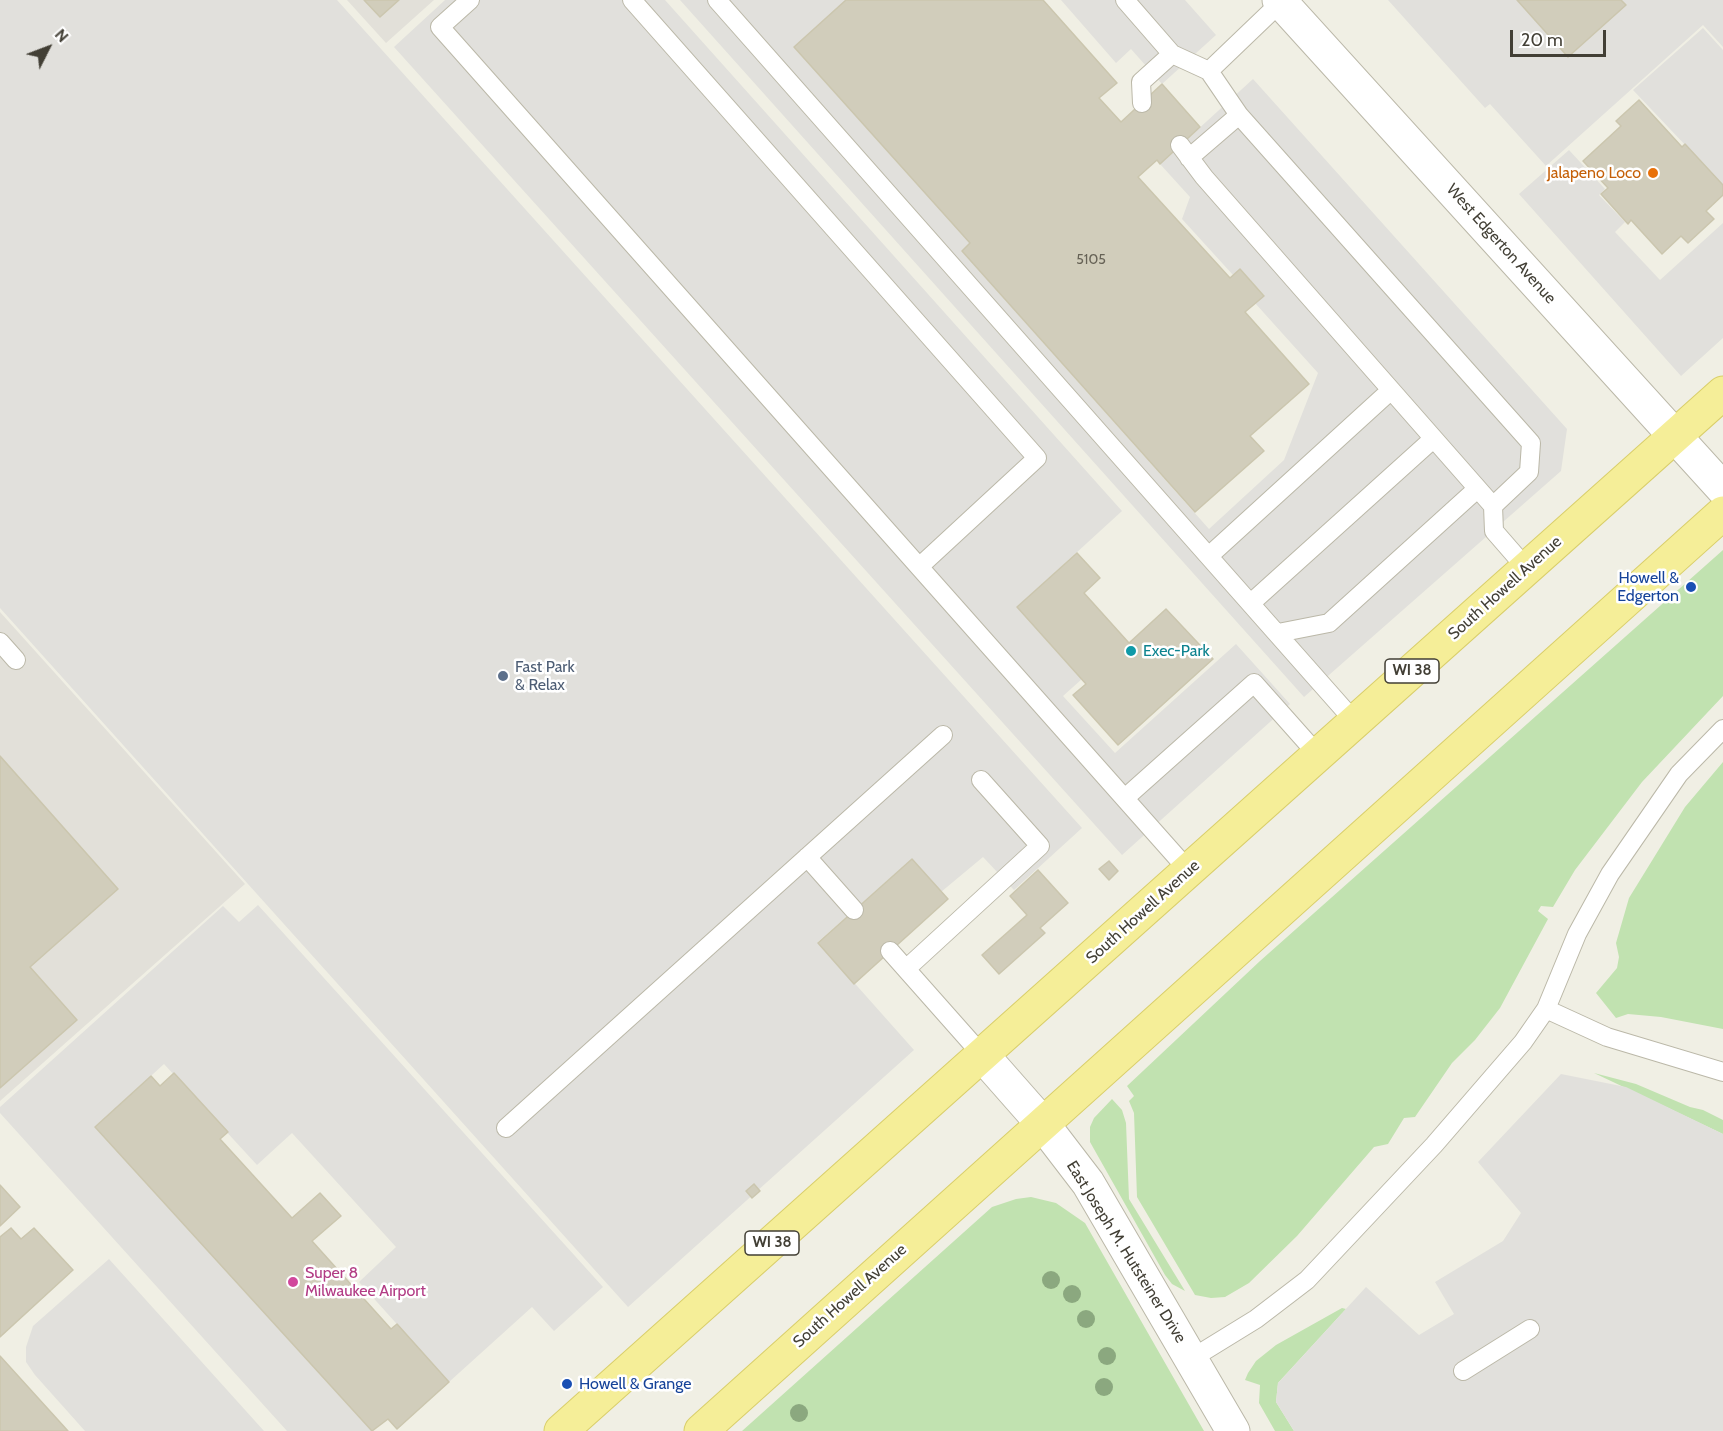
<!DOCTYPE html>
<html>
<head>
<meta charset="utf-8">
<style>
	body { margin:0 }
	#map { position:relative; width:1723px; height:1431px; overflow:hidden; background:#f0efe4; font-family:Cabin,sans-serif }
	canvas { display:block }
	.north { position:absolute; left:18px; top:18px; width:60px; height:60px; -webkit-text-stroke:4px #fff; paint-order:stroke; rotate:48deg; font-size:16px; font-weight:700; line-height:24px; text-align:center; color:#423f35 }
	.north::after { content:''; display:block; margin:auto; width:21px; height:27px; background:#423f35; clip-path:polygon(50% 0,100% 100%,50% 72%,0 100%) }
	.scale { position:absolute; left:1510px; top:30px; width:96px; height:27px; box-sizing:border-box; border:3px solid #423f35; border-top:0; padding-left:8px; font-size:18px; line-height:21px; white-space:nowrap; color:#423f35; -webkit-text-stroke:4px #fff; paint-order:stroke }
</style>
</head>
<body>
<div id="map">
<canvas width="1723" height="1431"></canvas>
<div class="north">N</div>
<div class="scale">20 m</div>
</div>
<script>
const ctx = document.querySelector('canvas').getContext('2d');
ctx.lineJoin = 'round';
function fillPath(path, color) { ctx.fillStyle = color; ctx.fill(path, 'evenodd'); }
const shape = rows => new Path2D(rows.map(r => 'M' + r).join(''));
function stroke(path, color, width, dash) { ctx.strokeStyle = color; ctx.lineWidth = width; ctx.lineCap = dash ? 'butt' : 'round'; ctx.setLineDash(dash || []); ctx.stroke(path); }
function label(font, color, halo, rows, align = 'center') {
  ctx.font = font + ' Cabin,sans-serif'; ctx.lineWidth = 5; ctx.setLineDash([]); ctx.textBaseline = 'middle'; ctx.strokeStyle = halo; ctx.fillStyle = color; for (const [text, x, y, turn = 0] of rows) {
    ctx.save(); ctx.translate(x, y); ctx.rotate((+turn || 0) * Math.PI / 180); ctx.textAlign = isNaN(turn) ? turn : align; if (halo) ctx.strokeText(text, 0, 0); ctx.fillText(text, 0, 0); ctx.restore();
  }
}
fillPath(shape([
	[347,0,434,0,386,43],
	[0,612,245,884,0,1101]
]), '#e2e0d9');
fillPath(shape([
	[1723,550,1723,696,1642,782,1575,870,1553,907,1541,906,1538,911,1548,919,1500,1008,1475,1040,1452,1063,1415,1117,1404,1118,1388,1144,1374,1147,1297,1236,1249,1283,1225,1297,1211,1298,1195,1295,1137,1197,1134,1113,1129,1101,1134,1096,1127,1086,1260,961],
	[1723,762,1723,1029,1661,1017,1628,1014,1616,1018,1596,993,1617,968,1619,957,1616,943,1629,898,1685,807],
	[1594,1073,1636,1084,1690,1107,1703,1110,1723,1120,1723,1134],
	[1112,1099,1122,1110,1126,1123,1129,1199,1185,1291,1172,1284,1165,1275,1090,1142,1090,1127,1094,1118],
	[1031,1197,1056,1203,1085,1223,1204,1431,742,1431,992,1207,1016,1199],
	[1342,1308,1346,1309,1278,1383,1276,1402,1294,1431,1275,1431,1259,1403,1260,1385,1245,1380,1248,1373,1256,1361,1276,1345]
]), '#c1e2b0');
fillPath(shape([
	[0,0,337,0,1082,828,1014,890,983,857,941,892,912,859,818,942,914,1050,628,1307,0,608],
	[445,0,665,0,1122,511,1017,607,1082,679,1063,696,1115,753,1236,644,1290,704,1122,855,394,47],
	[680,0,846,0,795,47,970,243,962,251,1209,529,1284,460,1318,373,1255,303,1264,295,1240,269,1233,275,1182,219,1190,197,1160,164,1253,79,1567,429,1561,471,1304,697],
	[1061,0,1185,0,1216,35,1162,84,1131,49,1116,63],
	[1388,0,1517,0,1567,56,1619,0,1723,0,1723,47,1703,25,1546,166,1490,104,1485,108],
	[1703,28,1723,50,1723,185,1633,90],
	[1569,150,1605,189,1599,195,1625,222,1615,232,1660,280,1723,223,1723,338,1681,376,1519,194],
	[258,905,603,1287,554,1331,532,1307,449,1382,359,1282,396,1247,292,1133,257,1165,164,1064,95,1127,372,1431,287,1431,0,1113,0,1107,223,906,239,922],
	[1561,1074,1626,1087,1723,1134,1723,1431,1294,1431,1276,1402,1278,1383,1366,1287,1419,1335,1454,1314,1435,1282,1503,1241,1521,1213,1478,1162],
	[109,1259,264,1431,85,1431,35,1375,26,1362,26,1347,33,1326]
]), '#e1e0dc');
const building = shape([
	[364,0,399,0,380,17,364,0],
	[846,0,1043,0,1117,83,1099,98,1121,122,1162,84,1200,127,1160,164,1157,160,1138,177,1230,278,1240,269,1264,296,1245,312,1309,384,1250,436,1264,451,1195,512,962,251,970,243,794,47,846,0],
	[1517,0,1621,0,1626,5,1568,57,1517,0],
	[1639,100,1682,147,1685,144,1723,185,1723,195,1706,211,1714,219,1688,243,1681,236,1662,254,1631,220,1628,224,1601,194,1608,188,1583,161,1621,126,1616,121,1639,100],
	[1077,553,1100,578,1084,593,1129,643,1166,609,1213,659,1118,745,1073,695,1086,684,1017,607,1077,553],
	[0,756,118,889,30,967,77,1020,0,1088,0,756],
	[912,859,948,899,854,984,818,943,912,859],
	[1109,861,1118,871,1109,880,1099,869,1109,861],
	[1038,870,1068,903,1040,928,1045,933,999,974,982,955,1027,915,1010,896,1038,870],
	[174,1073,228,1132,220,1139,292,1218,320,1193,341,1216,312,1241,391,1329,397,1324,449,1382,397,1429,388,1419,372,1431,95,1127,151,1076,160,1086,174,1073],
	[754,1184,760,1191,752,1198,746,1191,754,1184],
	[0,1185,20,1207,0,1226,0,1185],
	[11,1228,21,1239,34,1228,73,1270,0,1337,0,1237,11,1228],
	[0,1356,68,1431,0,1431,0,1356]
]);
fillPath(building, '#d1cdbb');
stroke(building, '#cbc6ae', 1.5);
const service = shape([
	[470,0,440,27,1189,871],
	[632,0,1037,458,919,567],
	[717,0,1355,722],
	[1125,0,1172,54],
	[1209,71,1281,2],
	[1142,103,1141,82,1172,54,1209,71,1239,115,1531,443,1529,472,1493,506],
	[1180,145,1204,177,1493,506,1494,531,1527,569],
	[1189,158,1239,115],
	[1210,555,1390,391],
	[1251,603,1433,439],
	[1278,633,1329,623,1477,489],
	[0,642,16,660],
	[1125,798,1254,683,1318,755],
	[807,857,854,910],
	[890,951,983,1056],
	[906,969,1040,846,981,780],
	[1546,1009,1607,1037,1723,1072],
	[506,1128,943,735],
	[1191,1359,1256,1319,1307,1280,1434,1145,1523,1042,1546,1009,1577,934,1610,874,1679,774,1723,729],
	[1463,1371,1530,1329]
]);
const minor = shape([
	[983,1056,1042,1123,1088,1183,1233,1431]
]);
const tertiary = shape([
	[1279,0,1723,489]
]);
const primary = shape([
	[561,1431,1723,393],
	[701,1431,1723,513]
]);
stroke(service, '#bbb8a8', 20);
stroke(minor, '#bbb8a8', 35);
stroke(tertiary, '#bbb8a8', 35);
stroke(primary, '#d9ce6a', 35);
stroke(service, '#fff', 18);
stroke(minor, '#fff', 33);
stroke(tertiary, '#fff', 33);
stroke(primary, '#f5ee98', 33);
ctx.fillStyle = '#8ba87f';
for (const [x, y] of [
	[1051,1280],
	[1072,1294],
	[1086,1319],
	[1107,1356],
	[1104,1387],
	[799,1413]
]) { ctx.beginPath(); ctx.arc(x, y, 9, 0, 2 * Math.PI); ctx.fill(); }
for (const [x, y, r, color] of [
	[1653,173,6,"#e8710a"],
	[1691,587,6,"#1a4fb4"],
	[1131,651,6,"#0f9aa8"],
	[503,676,6,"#5c6f8a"],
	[293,1282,6,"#d1479c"],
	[567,1384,6,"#1a4fb4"]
]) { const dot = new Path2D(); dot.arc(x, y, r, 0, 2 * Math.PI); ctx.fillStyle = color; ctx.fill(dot); stroke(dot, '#fff', 2); }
label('14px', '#666256', null, [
	["5105",1091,260]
]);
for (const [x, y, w] of [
	[1412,671,54],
	[772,1243,54]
]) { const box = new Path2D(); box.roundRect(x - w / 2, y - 12, w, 24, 4.5); ctx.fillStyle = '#fff'; ctx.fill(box); stroke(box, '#423f35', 1.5); }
label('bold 15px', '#423f35', null, [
	["WI 38",1412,671],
	["WI 38",772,1243]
]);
label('16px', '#c56008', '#fff', [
	["Jalapeno Loco",1641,173]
], 'right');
label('16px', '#423f35', '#fff', [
	["West Edgerton Avenue",1501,244,48],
	["South Howell Avenue",1505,588,-42],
	["South Howell Avenue",1143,912,-42],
	["East Joseph M. Hutsteiner Drive",1126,1252,58],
	["South Howell Avenue",850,1296,-42]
]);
label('16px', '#164399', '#fff', [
	["Howell &",1679,578],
	["Edgerton",1679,596],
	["Howell & Grange",579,1384,"left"]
], 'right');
label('16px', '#0d838f', '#fff', [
	["Exec-Park",1143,651]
], 'left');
label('16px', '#4e5e75', '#fff', [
	["Fast Park",515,667],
	["& Relax",515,685]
], 'left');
label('16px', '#b23c85', '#fff', [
	["Super 8",305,1273],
	["Milwaukee Airport",305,1291]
], 'left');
</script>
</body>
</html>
